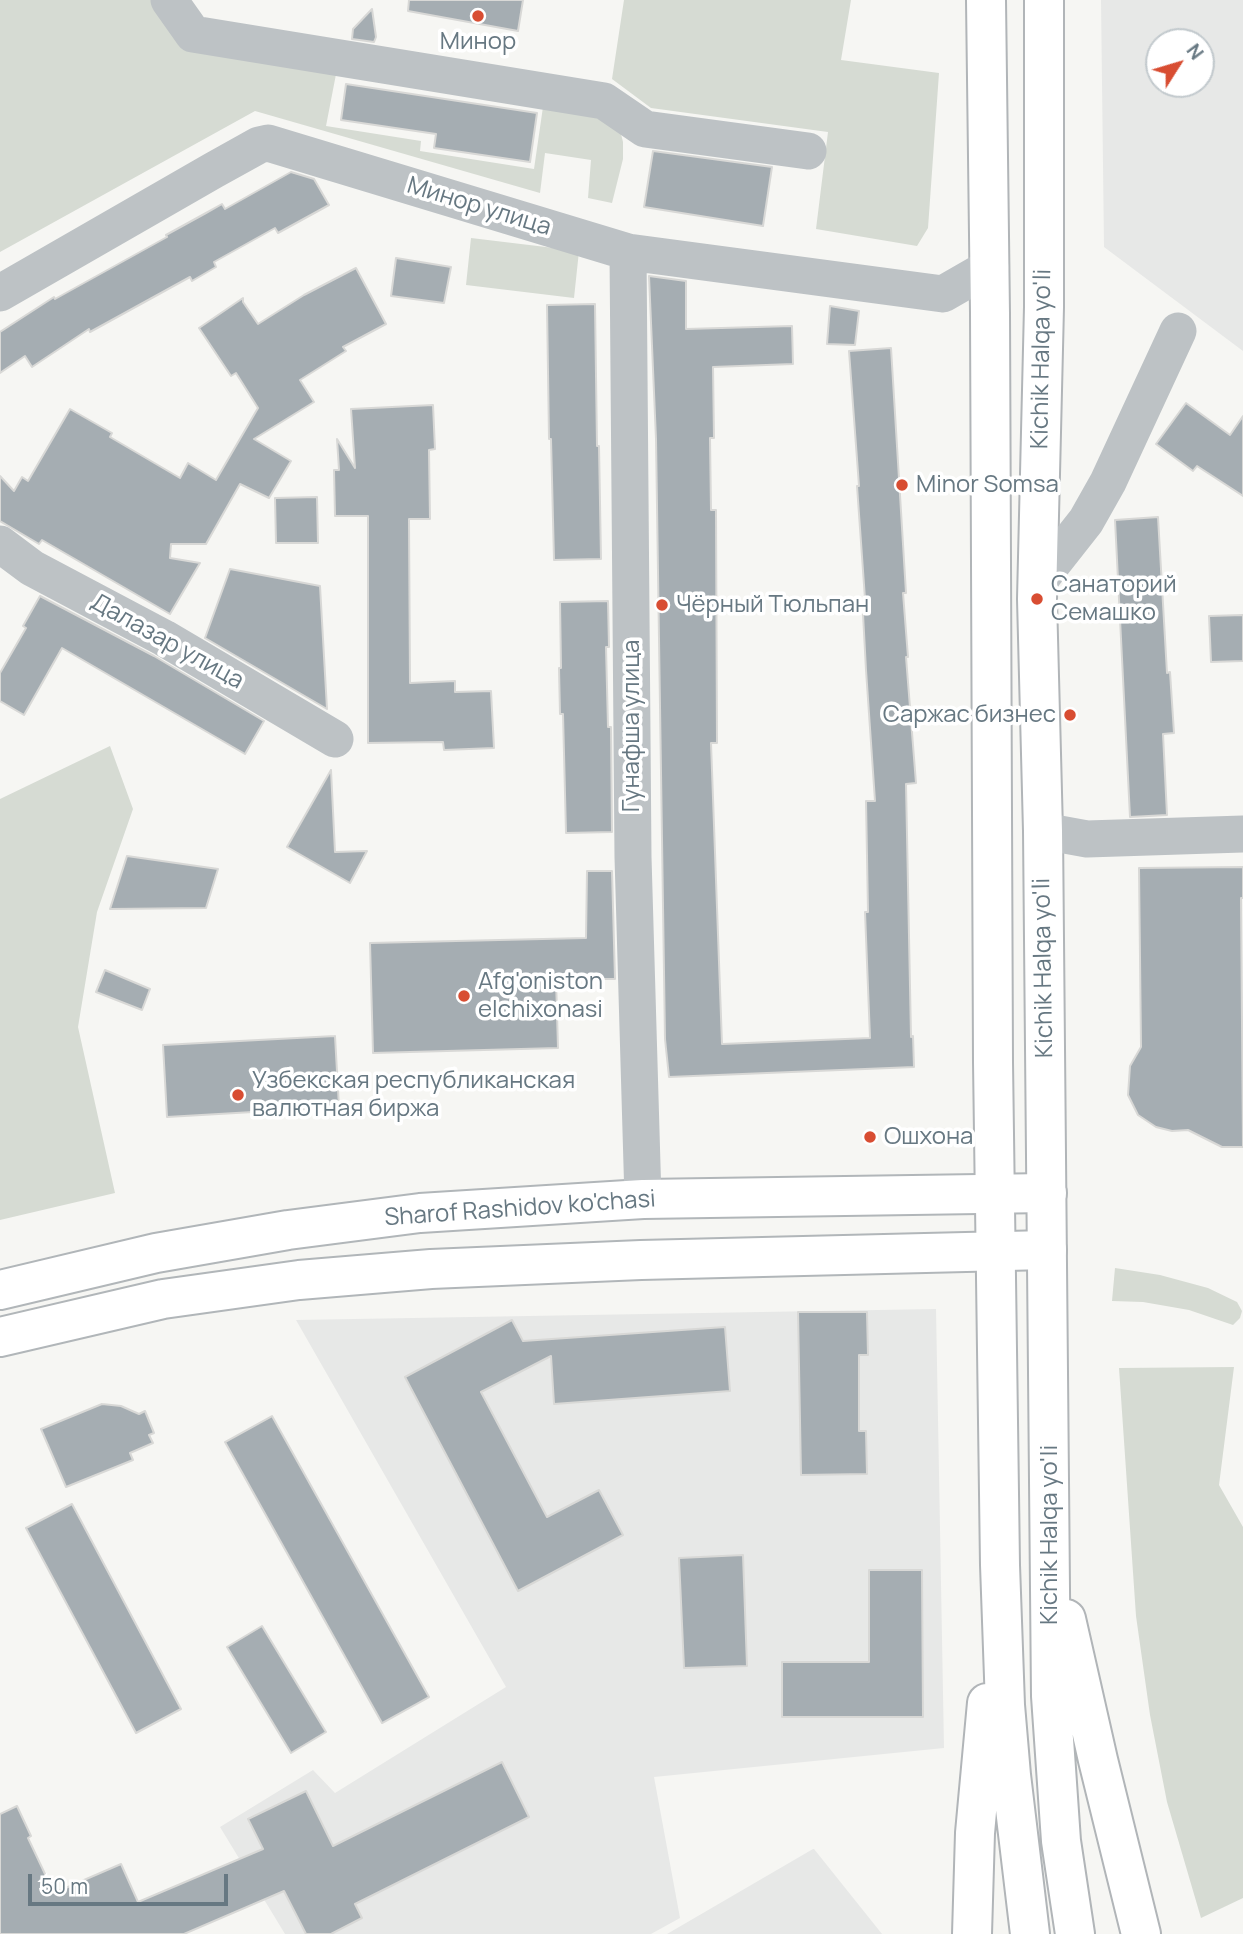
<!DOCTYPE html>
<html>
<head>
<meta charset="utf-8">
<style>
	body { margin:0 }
	#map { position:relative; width:1243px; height:1934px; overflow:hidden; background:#f6f6f3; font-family:Manrope,sans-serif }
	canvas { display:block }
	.north { position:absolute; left:1145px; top:28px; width:70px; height:70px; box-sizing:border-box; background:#fff; border:2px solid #c2c9cd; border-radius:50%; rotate:53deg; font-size:19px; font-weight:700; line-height:28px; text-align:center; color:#677882 }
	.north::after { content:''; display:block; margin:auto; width:24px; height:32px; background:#d84d32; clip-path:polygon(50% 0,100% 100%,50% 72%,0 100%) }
	.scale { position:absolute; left:28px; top:1874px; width:200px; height:32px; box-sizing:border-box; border:4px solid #677882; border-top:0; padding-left:9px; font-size:21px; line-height:24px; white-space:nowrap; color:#677882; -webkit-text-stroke:5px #fff; paint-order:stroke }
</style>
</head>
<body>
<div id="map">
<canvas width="1243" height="1934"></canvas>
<div class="north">N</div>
<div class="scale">50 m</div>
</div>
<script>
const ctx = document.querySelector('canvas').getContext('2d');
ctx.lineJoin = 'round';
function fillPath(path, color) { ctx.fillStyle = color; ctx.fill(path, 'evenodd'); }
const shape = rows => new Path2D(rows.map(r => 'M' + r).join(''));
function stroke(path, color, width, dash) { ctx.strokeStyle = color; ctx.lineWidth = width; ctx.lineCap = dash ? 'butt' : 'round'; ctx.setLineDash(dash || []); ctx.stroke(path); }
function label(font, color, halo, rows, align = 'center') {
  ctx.font = font + ' Manrope,sans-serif'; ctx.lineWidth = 7; ctx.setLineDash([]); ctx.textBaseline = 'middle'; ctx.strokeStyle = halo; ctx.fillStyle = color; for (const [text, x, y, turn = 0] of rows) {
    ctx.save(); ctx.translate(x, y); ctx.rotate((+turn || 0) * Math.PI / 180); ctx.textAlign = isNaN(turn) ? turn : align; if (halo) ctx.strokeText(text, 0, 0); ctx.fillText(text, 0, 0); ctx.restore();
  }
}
fillPath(shape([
	[1101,0,1243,0,1243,351,1104,247],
	[1201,42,1201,84,1159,84,1159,42],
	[936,1309,944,1748,654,1777,680,1918,651,1934,285,1934,220,1827,313,1770,335,1793,506,1687,296,1320],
	[814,1849,882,1934,667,1934,813,1849]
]), '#e7e8e7');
fillPath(shape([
	[0,0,155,0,337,69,326,126,421,141,420,151,534,169,544,100,595,108,621,134,623,142,623,159,612,203,588,198,591,160,545,153,540,193,255,111,0,252],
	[624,0,851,0,841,60,939,73,928,228,917,246,816,229,828,132,651,108,612,79],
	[471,238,579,251,574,298,466,285],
	[110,746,133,809,97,912,78,1027,115,1193,0,1220,0,799],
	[1115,1268,1160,1275,1208,1288,1237,1302,1242,1311,1240,1318,1233,1325,1189,1310,1143,1302,1112,1301],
	[1234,1367,1219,1485,1243,1527,1243,1898,1201,1918,1167,1802,1150,1715,1136,1616,1119,1368]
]), '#d6dbd3');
const building = shape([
	[409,0,523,0,518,31,408,11,409,0],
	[372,9,376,37,374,42,352,39,353,29,372,9],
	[346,84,537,113,530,162,434,148,436,134,341,120,346,84],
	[653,151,772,167,763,226,644,207,653,151],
	[291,172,314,179,329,205,278,233,275,228,214,262,216,267,192,281,190,277,90,332,89,329,32,367,25,356,0,373,0,332,54,297,55,299,167,237,166,235,206,213,222,204,225,209,291,172],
	[396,258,451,267,444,303,391,296,396,258],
	[356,268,386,324,343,347,346,351,300,380,314,402,254,439,291,461,269,498,240,484,206,544,171,544,170,558,200,563,170,614,42,540,39,544,0,521,0,476,14,491,22,477,28,481,70,409,112,433,110,437,180,478,188,463,216,480,258,408,236,373,231,376,199,328,243,298,243,302,258,324,304,295,356,268],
	[649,276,686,281,686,329,792,326,793,364,713,367,714,438,710,438,711,510,716,510,717,743,711,743,722,1044,870,1038,865,912,868,912,866,801,875,801,866,670,863,614,866,613,857,486,859,486,849,351,891,348,906,593,903,593,908,657,906,657,916,783,906,784,911,1037,913,1036,914,1067,669,1077,665,1039,656,439,649,276],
	[595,304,597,446,599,446,601,559,554,560,551,439,549,439,547,305,595,304],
	[830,306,859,311,855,345,827,344,830,306],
	[1186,403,1230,435,1243,416,1243,496,1197,466,1193,471,1156,444,1186,403],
	[433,405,435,449,429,450,430,519,409,519,410,683,455,681,455,692,491,691,494,748,444,750,443,742,368,743,368,516,335,516,334,470,339,470,337,439,355,468,351,409,433,405],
	[317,497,318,543,276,543,275,498,317,497],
	[1158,517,1167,673,1170,672,1174,733,1163,734,1167,815,1130,817,1115,520,1158,517],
	[230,569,320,586,327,709,205,638,230,569],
	[40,596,154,656,264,721,245,754,62,648,24,715,0,701,0,673,26,628,23,626,40,596],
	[608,601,609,647,606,647,608,727,611,727,612,832,566,833,563,714,560,714,559,668,561,668,560,602,608,601],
	[1243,615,1243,661,1211,662,1209,616,1243,615],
	[331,770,335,852,367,851,350,883,287,847,331,770],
	[127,856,218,869,206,908,110,909,127,856],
	[1243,867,1243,898,1241,898,1243,1147,1222,1147,1188,1130,1172,1131,1156,1127,1138,1115,1128,1095,1130,1066,1141,1047,1139,868,1243,867],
	[587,871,612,871,615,979,556,979,558,1048,373,1053,370,943,586,938,587,871],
	[105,970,150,989,142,1010,96,992,105,970],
	[335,1036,339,1107,167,1117,163,1045,335,1036],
	[798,1312,867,1312,868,1355,859,1355,859,1431,866,1431,867,1474,801,1475,798,1312],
	[512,1320,523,1341,725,1327,730,1391,554,1404,551,1356,481,1392,547,1517,599,1490,623,1535,518,1591,405,1377,512,1320],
	[102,1404,121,1406,139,1414,145,1411,154,1433,149,1435,153,1443,130,1453,133,1460,66,1487,41,1429,102,1404],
	[272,1416,429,1697,382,1723,225,1442,272,1416],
	[72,1504,181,1709,136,1733,26,1528,72,1504],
	[743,1555,747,1666,684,1668,679,1558,743,1555],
	[869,1570,922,1570,923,1717,782,1717,782,1662,869,1662,869,1570],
	[262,1626,326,1732,291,1753,227,1647,262,1626],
	[502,1762,529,1817,355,1904,362,1918,331,1934,306,1934,284,1891,184,1934,0,1934,0,1814,17,1806,31,1836,28,1838,54,1893,121,1864,138,1902,263,1849,248,1819,306,1791,333,1846,502,1762]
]);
fillPath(building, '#a5adb2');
stroke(building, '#d8d8d6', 2);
const major = shape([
	[0,1290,156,1253,288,1230,420,1213,643,1199,1047,1193],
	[0,1337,163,1299,299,1280,431,1269,641,1260,1047,1250]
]);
const highway = shape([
	[986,0,990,313,993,1062,1000,1565,1005,1705,1011,1775,1030,1934],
	[1044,0,1044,307,1037,599,1043,831,1051,1696,1061,1841,1075,1934],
	[1066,1619,1098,1760,1141,1934],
	[972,1934,975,1833,987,1703]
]);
stroke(major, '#b1b6b9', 42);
stroke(highway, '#b1b5b8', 42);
stroke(shape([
	[169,0,193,34,604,101,645,129,808,151],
	[628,252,633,857,643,1199],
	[0,293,214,170,259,145,268,143,628,252,943,294,990,267],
	[0,544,32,568,164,638,335,739],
	[1038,582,1086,521,1108,482,1178,331],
	[1043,831,1087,839,1243,834]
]), '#bdc2c5', 37);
stroke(major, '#fff', 38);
stroke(highway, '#fff', 38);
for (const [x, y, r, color] of [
	[478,16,7,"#d84d32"],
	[902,485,7,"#d84d32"],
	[1037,599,7,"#d84d32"],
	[662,605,7,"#d84d32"],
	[1070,715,7,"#d84d32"],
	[464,996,7,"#d84d32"],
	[238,1095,7,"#d84d32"],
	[870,1137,7,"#d84d32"]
]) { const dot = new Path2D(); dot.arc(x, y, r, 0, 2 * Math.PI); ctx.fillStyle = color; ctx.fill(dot); stroke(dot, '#fff', 2.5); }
label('24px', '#677882', '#fff', [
	["Минор",478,42,"center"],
	["Minor Somsa",916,485],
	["Санаторий",1051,585],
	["Семашко",1051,613],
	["Чёрный Тюльпан",676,605],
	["Саржас бизнес",1056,715,"right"],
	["Afg'oniston",478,982],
	["elchixonasi",478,1010],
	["Узбекская республиканская",252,1081],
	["валютная биржа",252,1109],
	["Ошхона",884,1137]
], 'left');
label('24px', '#677882', '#fff', [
	["Минор улица",479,207,17],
	["Kichik Halqa yo'li",1042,359,-89],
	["Далазар улица",167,642,29],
	["Гунафша улица",632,726,-90],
	["Kichik Halqa yo'li",1044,968,-91],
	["Sharof Rashidov ko'chasi",520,1209,-4],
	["Kichik Halqa yo'li",1050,1535,-90]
]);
</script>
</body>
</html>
